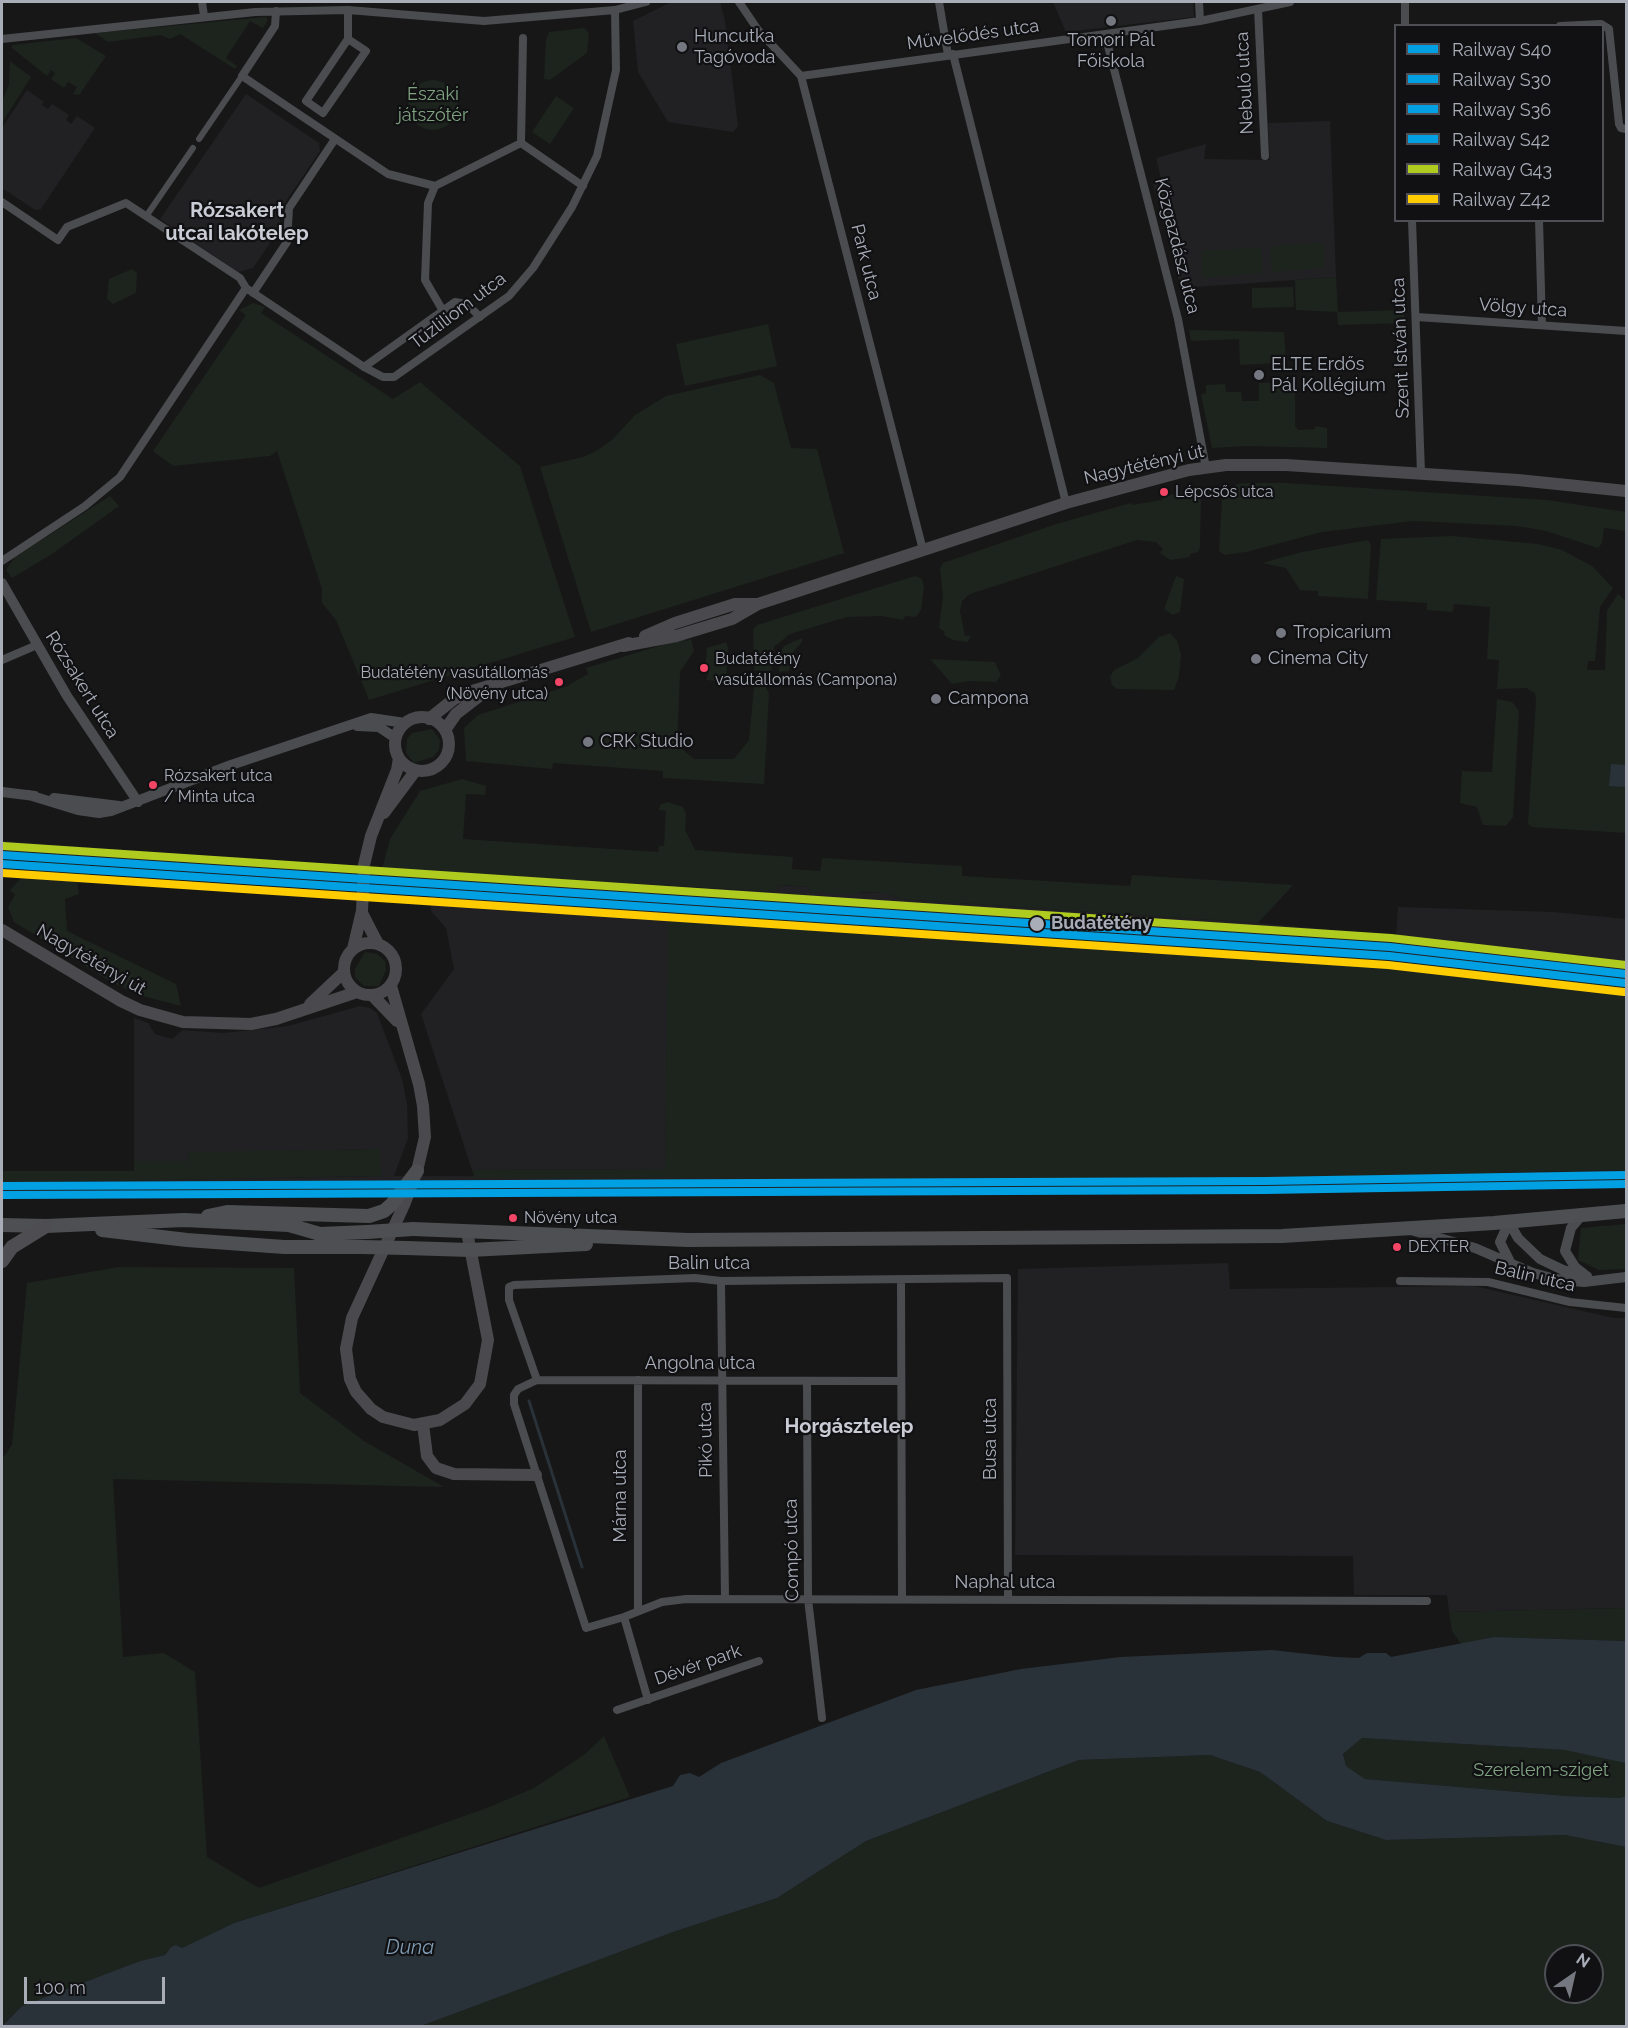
<!DOCTYPE html>
<html>
<head>
<meta charset="utf-8">
<style>
	body { margin:0 }
	#map { position:relative; width:1628px; height:2028px; overflow:hidden; background:#171717; font-family:Raleway,sans-serif }
	canvas { display:block }
	.frame { position:absolute; inset:0; border:3px solid #a8adb8; pointer-events:none }
	.legend { position:absolute; left:1394px; top:24px; width:210px; height:198px; box-sizing:border-box; background:#111113; border:2px solid #4d4f55; margin:0; padding:8px 10px; list-style:none; font-size:18px; color:#a8adb8 }
	.legend li { display:flex; align-items:center; gap:12px; height:30px }
	.legend b { width:30px; border:2px solid #4d4f55 }
	.north { position:absolute; left:1544px; top:1944px; width:60px; height:60px; box-sizing:border-box; background:#111113; border:2px solid #4d4f55; border-radius:50%; rotate:34deg; font-size:16px; font-weight:700; line-height:24px; text-align:center; color:#a8adb8 }
	.north::after { content:''; display:block; margin:auto; width:21px; height:27px; background:#757880; clip-path:polygon(50% 0,100% 100%,50% 72%,0 100%) }
	.scale { position:absolute; left:24px; top:1977px; width:141px; height:27px; box-sizing:border-box; border:3px solid #a8adb8; border-top:0; padding-left:8px; font-size:18px; line-height:21px; white-space:nowrap; color:#a8adb8; -webkit-text-stroke:4px #111113; paint-order:stroke }
</style>
</head>
<body>
<div id="map">
<canvas width="1628" height="2028"></canvas>
<div class="frame"></div>
<ul class="legend">
<li><b style="height:8px;background:#00a0e3"></b>Railway S40</li>
<li><b style="height:8px;background:#00a0e3"></b>Railway S30</li>
<li><b style="height:8px;background:#00a0e3"></b>Railway S36</li>
<li><b style="height:8px;background:#00a0e3"></b>Railway S42</li>
<li><b style="height:8px;background:#b0cb1f"></b>Railway G43</li>
<li><b style="height:8px;background:#fecc00"></b>Railway Z42</li>
</ul>
<div class="north">N</div>
<div class="scale">100 m</div>
</div>
<script>
const ctx = document.querySelector('canvas').getContext('2d');
ctx.lineJoin = 'round';
function fillPath(path, color) { ctx.fillStyle = color; ctx.fill(path, 'evenodd'); }
const shape = rows => new Path2D(rows.map(r => 'M' + r).join(''));
function stroke(path, color, width, dash) { ctx.strokeStyle = color; ctx.lineWidth = width; ctx.lineCap = dash ? 'butt' : 'round'; ctx.setLineDash(dash || []); ctx.stroke(path); }
function label(font, color, halo, rows, align = 'center') {
  ctx.font = font + ' Raleway,sans-serif'; ctx.lineWidth = 4.5; ctx.setLineDash([]); ctx.textBaseline = 'middle'; ctx.strokeStyle = halo; ctx.fillStyle = color; for (const [text, x, y, turn = 0] of rows) {
    ctx.save(); ctx.translate(x, y); ctx.rotate((+turn || 0) * Math.PI / 180); ctx.textAlign = isNaN(turn) ? turn : align; if (halo) ctx.strokeText(text, 0, 0); ctx.fillText(text, 0, 0); ctx.restore();
  }
}
fillPath(shape([
	[671,2,720,2,725,21,738,126,733,132,668,122,638,72,633,21],
	[1053,2,1193,2,1194,17,1066,32],
	[27,90,44,102,42,105,48,109,52,104,69,115,66,120,71,124,77,116,95,128,41,209,35,210,2,188,2,128],
	[246,94,319,143,320,151,278,213,281,227,253,268,238,272,160,219],
	[1330,121,1336,277,1181,288,1153,184,1162,182,1156,158,1206,144,1204,159,1270,160,1268,123],
	[2,841,382,869,777,892,778,885,808,887,812,892,886,893,899,899,1258,923,1396,936,1398,907,1553,912,1626,919,1626,987,1256,946,905,923,889,927,868,926,855,921,811,917,803,920,669,911,665,1169,472,1170,421,1014,454,969,446,928,431,911,430,889,2,859],
	[360,1006,370,1008,377,1013,402,1079,407,1104,408,1138,394,1176,1265,1178,1626,1170,1626,1187,2,1196,2,1183,381,1176,378,1149,188,1153,189,1161,134,1161,134,1018,148,1023,155,1034,172,1039,183,1030,223,1033,288,1026],
	[1228,1263,1230,1289,1474,1286,1614,1318,1626,1318,1626,1608,1449,1612,1447,1595,1354,1595,1353,1556,1015,1555,1018,1269]
]), '#212123');
fillPath(shape([
	[266,17,268,20,263,28,250,21,226,58,237,66,235,69,180,34,170,39,161,35,108,42,95,33],
	[584,28,589,33,587,53,550,80,544,79,546,40,549,32],
	[76,38,106,56,79,95,73,94,77,87,68,82,64,88,51,79,55,73,51,70,47,76,12,48,12,45],
	[10,61,31,77,2,123,2,102,9,84],
	'408 105a25 25 0 1 1 50 0a25 25 0 1 1-50 0Z',
	[556,96,574,108,550,144,532,132],
	[1323,242,1325,268,1272,272,1270,246],
	[1261,247,1263,273,1203,278,1201,251],
	[132,269,137,273,136,293,113,304,107,299,109,279],
	[1336,277,1338,312,1404,310,1405,323,1338,325,1337,312,1296,310,1295,280],
	[1293,287,1294,307,1252,308,1252,288],
	[253,303,265,307,261,313,393,399,420,382,520,466,575,637,369,700,336,620,322,603,322,589,277,451,270,456,173,466,153,451,246,315,239,310],
	[768,324,777,366,685,386,676,344],
	[1189,330,1284,332,1287,371,1277,372,1277,363,1240,365,1239,339,1191,341],
	[760,375,774,383,791,448,817,449,844,553,591,632,540,467,583,457,596,451,612,440,635,415,666,396],
	[1295,382,1295,426,1298,430,1315,429,1315,426,1327,428,1327,448,1247,446,1212,448,1201,394,1206,394,1206,385,1225,384,1226,392,1241,392,1242,401,1259,401,1259,383],
	[1247,483,1286,483,1547,500,1626,512,1626,531,1604,528,1602,543,1598,548,1546,531,1517,526,1413,521,1322,532,1246,552,1224,555,1219,551,1222,500,1237,484],
	[1194,491,1201,496,1200,547,1198,552,1190,554,1190,557,1170,560,1160,553,1163,549,1156,542,1137,540,970,594,962,601,960,611,965,636,971,635,968,642,953,640,944,635,945,632,939,628,943,597,940,568,943,563,1056,524,1131,503,1132,505,1162,500,1164,496],
	[110,496,119,506,52,554,12,578,6,570,15,557],
	[1452,536,1538,544,1562,550,1592,566,1613,588,1600,607,1595,661,1588,661,1587,670,1605,670,1607,611,1618,594,1626,601,1626,833,1532,827,1528,824,1536,701,1535,693,1526,688,1497,689,1499,660,1487,659,1490,607,1454,604,1453,612,1427,610,1427,603,1376,600,1381,539],
	[1368,540,1371,545,1368,599,1318,596,1318,591,1300,590,1286,568,1262,563,1302,552],
	[915,576,922,579,924,587,921,610,916,617,905,616,903,620,882,616,847,617,790,634,774,647,771,672,754,670,757,657,754,656,753,630,757,625],
	[1176,576,1184,579,1180,612,1173,615,1164,609],
	[1170,633,1177,641,1181,654,1179,676,1174,690,1117,689,1112,685,1110,677,1114,670,1138,658,1159,637],
	[685,638,686,641,691,639,694,651,680,672,677,745,694,759,734,759,749,740,754,688,757,685,765,685,769,694,764,784,663,778,663,771,553,763,552,769,466,761,464,728,478,715,565,687,588,674,586,668],
	[802,638,802,642,793,652,789,671,779,672,780,654,784,646],
	[726,642,728,648,726,682,706,680,709,673,705,672,707,648],
	[930,659,995,662,1001,675,996,682,969,681,952,684],
	[1497,699,1512,702,1519,711,1513,817,1506,826,1483,825,1477,807,1460,803,1462,771,1492,772],
	[432,729,440,740,439,750,433,757,414,763,406,753,407,739,412,733],
	[462,779,486,786,485,795,466,794,463,839,658,852,659,846,664,846,666,811,659,810,660,805,667,802,683,807,686,814,685,830,695,850,793,857,792,869,820,871,822,858,962,866,962,876,1130,886,1132,875,1293,885,1258,923,899,899,886,893,864,892,853,895,812,892,807,887,784,885,778,885,777,892,382,869,390,839,420,791],
	[37,861,89,865,89,879,77,881,79,894,65,899,67,931,176,984,181,1006,143,996,113,983,14,922,8,907,15,895,10,890],
	[668,911,732,917,855,921,868,926,889,927,905,923,1256,946,1626,987,1626,1170,1265,1178,475,1178,472,1170,665,1169],
	[365,952,377,954,385,961,386,970,379,986,364,986,355,977,355,969],
	[379,1149,382,1176,2,1183,2,1171,134,1171,134,1161,189,1161,188,1152],
	[1626,1224,1626,1269,1599,1270,1578,1260,1581,1228],
	[119,1267,294,1268,300,1393,364,1441,444,1487,113,1479,123,1657,164,1653,195,1672,207,1857,259,1888,487,1808,534,1788,584,1755,604,1736,630,1797,234,1923,182,1948,176,1945,171,1947,165,1955,140,1961,22,2006,2,2025,2,1459,12,1445,27,1283],
	[1626,1608,1626,1641,1494,1637,1461,1644,1452,1631,1449,1612],
	[1362,1738,1565,1750,1623,1761,1626,1763,1626,1796,1621,1798,1566,1796,1365,1779,1346,1766,1343,1754],
	[1210,1755,1260,1772,1327,1821,1386,1840,1565,1835,1626,1847,1626,2026,421,2026,676,1931,777,1898,866,1841,1079,1760],
	[1556,1956,1592,1956,1592,1992,1556,1992]
]), '#1d241e');
fillPath(shape([
	[1611,764,1626,765,1626,787,1609,786],
	[1494,1637,1626,1641,1626,1763,1565,1750,1362,1738,1343,1754,1346,1766,1365,1779,1566,1796,1620,1798,1626,1796,1626,1847,1565,1835,1386,1840,1327,1821,1260,1772,1210,1755,1079,1760,866,1841,777,1898,676,1931,421,2026,2,2026,22,2006,140,1961,165,1955,171,1947,176,1945,182,1948,234,1923,673,1786,680,1775,690,1773,699,1777,721,1763,916,1690,1021,1669,1121,1657,1272,1650,1335,1657,1359,1658,1367,1653,1386,1653,1391,1657]
]), '#2a3239');
stroke(shape([
	[529,1401,582,1567]
]), '#2a3239', 3);
stroke(shape([
	[199,139,242,76],
	[147,215,193,148]
]), '#4b4c50', 6);
stroke(shape([
	[202,2,204,16],
	[739,2,758,30,801,76,923,550],
	[939,2,948,55],
	[1199,2,1200,21],
	[1405,2,1405,26],
	[1258,9,1265,156],
	[348,10,348,39,306,101,323,113,366,51,348,39],
	[276,11,275,26,242,76,388,174,435,186,521,143,583,186],
	[1560,26,1601,24,1609,29,1619,124,1621,128,1626,129],
	[1105,34,1178,319,1206,468],
	[2,39,255,12,348,10,484,21,615,10,646,2],
	[953,54,1066,503],
	[801,76,1200,21,1290,2],
	[521,143,523,38],
	[435,186,428,203,425,280,443,311],
	[2,202,58,240,67,227,126,203,240,278,246,288],
	[1412,220,1421,473],
	[1539,220,1542,325],
	[253,293,287,242,289,208,335,139],
	[1417,317,1626,331],
	[364,367,455,302,467,304,480,317],
	[2,561,85,506,120,477,246,288,364,367,383,377,394,377,509,296,533,268,572,207,597,156,616,70,615,10],
	[2,660,37,645],
	[901,1280,902,1599],
	[721,1281,725,1598],
	[1400,1281,1488,1282,1570,1302,1626,1308],
	[537,1380,509,1300,509,1287,514,1285,695,1278,721,1281,1007,1278,1008,1599],
	[638,1380,638,1611],
	[807,1381,808,1599,822,1718],
	[900,1381,537,1380,518,1389,514,1395,514,1404,586,1628,624,1617,662,1602,686,1599,1427,1601],
	[624,1617,648,1700],
	[617,1710,759,1661]
]), '#4b4c50', 8);
stroke(shape([
	[2,583,67,696,138,802],
	[357,726,379,727,394,737],
	[2,792,35,796],
	[29,795,78,810,99,813,111,811,231,765,371,718,405,723],
	[54,798,119,806],
	[1582,1215,1571,1228,1565,1251,1575,1267,1584,1274],
	[1509,1222,1518,1238,1540,1259,1563,1270,1587,1276],
	[1509,1222,1500,1242,1510,1262],
	[1414,1231,1475,1248,1533,1273,1555,1279,1584,1282,1626,1277]
]), '#4b4c50', 10);
stroke(shape([
	[645,636,675,623,735,604,757,604],
	[623,646,676,636,732,619,758,604,899,558,1066,503,1189,470,1226,465,1286,465,1518,480,1626,491],
	'395 744a27 27 0 1 1 54 0a27 27 0 1 1-54 0Z',
	[429,719,454,699,469,692,629,643],
	[445,730,456,714,487,690],
	[384,813,416,770],
	[362,913,378,944],
	[2,930,121,1001,140,1010,183,1022,251,1024,276,1019,357,992],
	'344 969a26 26 0 1 1 52 0a26 26 0 1 1-52 0Z',
	[353,949,362,911,364,865,371,836,397,770,399,758],
	[391,986,419,1084,423,1106,425,1137,417,1171,404,1205,352,1318,346,1349,350,1379,356,1392,371,1409,383,1417,414,1425,440,1420,465,1404,480,1384,488,1340,467,1232],
	[373,996,397,1021],
	[310,1004,344,972],
	[423,1424,427,1456,436,1468,454,1474,536,1475]
]), '#4a4a4e', 12);
stroke(shape([
	[208,1216,227,1212,369,1216,384,1211,392,1204,417,1171],
	[2,1225,46,1226,184,1220,289,1225,320,1234,367,1232],
	[413,1229,688,1240,1282,1236,1494,1223,1626,1211],
	[102,1230,187,1240,284,1247,362,1247],
	[406,1248,470,1250,586,1244]
]), '#4d4f52', 14);
stroke(shape([
	[2,1261,12,1247,46,1226]
]), '#4e4e52', 14);
stroke(shape([
	[367,1232,413,1229],
	[362,1247,406,1248]
]), '#4d4f52', 14);
stroke(shape([
	[2,855,1390,947,1626,974]
]), '#00a0e3', 8);
stroke(shape([
	[2,1186,1265,1181,1626,1175]
]), '#00a0e3', 8);
stroke(shape([
	[2,1195,1265,1190,1626,1184]
]), '#00a0e3', 8);
stroke(shape([
	[2,864,1389,956,1625,983]
]), '#00a0e3', 8);
stroke(shape([
	[3,846,1391,938,1626,965]
]), '#b0cb1f', 8);
stroke(shape([
	[2,873,1388,965,1624,992]
]), '#fecc00', 8);
for (const [x, y, r, color] of [
	[1111,21,6,"#757880"],
	[682,47,6,"#757880"],
	[1259,375,6,"#757880"],
	[1164,492,5,"#f34667"],
	[1281,633,6,"#757880"],
	[1256,659,6,"#757880"],
	[704,668,5,"#f34667"],
	[559,682,5,"#f34667"],
	[936,699,6,"#757880"],
	[588,742,6,"#757880"],
	[153,785,5,"#f34667"],
	[1037,924,8,"#a8adb8"],
	[513,1218,5,"#f34667"],
	[1397,1247,5,"#f34667"]
]) { const dot = new Path2D(); dot.arc(x, y, r, 0, 2 * Math.PI); ctx.fillStyle = color; ctx.fill(dot); stroke(dot, '#111113', 2); }
label('16px', '#a8adb8', '#111113', [
	["Lépcsős utca",1175,492],
	["Budatétény",715,659],
	["vasútállomás (Campona)",715,680],
	["Budatétény vasútállomás",548,673,"right"],
	["(Növény utca)",548,694,"right"],
	["Rózsakert utca",164,776],
	["/ Minta utca",164,797],
	["Növény utca",524,1218],
	["DEXTER",1408,1247]
], 'left');
label('18px', '#a8adb8', '#111113', [
	["Művelődés utca",973,35,-8],
	["Nebuló utca",1245,83,-93],
	["Közgazdász utca",1177,246,76],
	["Park utca",866,262,76],
	["Völgy utca",1523,308,4],
	["Tűzliliom utca",458,311,-37],
	["Szent István utca",1401,348,-92],
	["Nagytétényi út",1144,465,-13],
	["Rózsakert utca",82,685,58],
	["Nagytétényi út",91,960,30],
	["Balin utca",709,1264],
	["Balin utca",1535,1277,13],
	["Angolna utca",700,1364],
	["Busa utca",991,1439,-90],
	["Pikó utca",706,1440,-91],
	["Márna utca",621,1496,-90],
	["Compó utca",792,1550,-91],
	["Naphal utca",1005,1583],
	["Dévér park",698,1665,-19]
]);
label('18px', '#a8adb8', '#111113', [
	["Huncutka",694,37],
	["Tagóvoda",694,58],
	["Tomori Pál",1111,41,"center"],
	["Főiskola",1111,62,"center"],
	["ELTE Erdős",1271,365],
	["Pál Kollégium",1271,386],
	["Tropicarium",1293,633],
	["Cinema City",1268,659],
	["Campona",948,699],
	["CRK Studio",600,742]
], 'left');
label('18px', '#7fa381', '#111113', [
	["Északi",433,95],
	["játszótér",433,116],
	["Szerelem-sziget",1541,1771]
]);
label('bold 18px', '#a8adb8', '#111113', [
	["Budatétény",1051,924]
], 'left');
label('bold 20px', '#c9ccd4', '#111113', [
	["Rózsakert",237,211],
	["utcai lakótelep",237,234],
	["Horgásztelep",849,1427]
]);
label('italic 20px', '#7f9bb3', '#111113', [
	["Duna",410,1948]
]);
</script>
</body>
</html>
